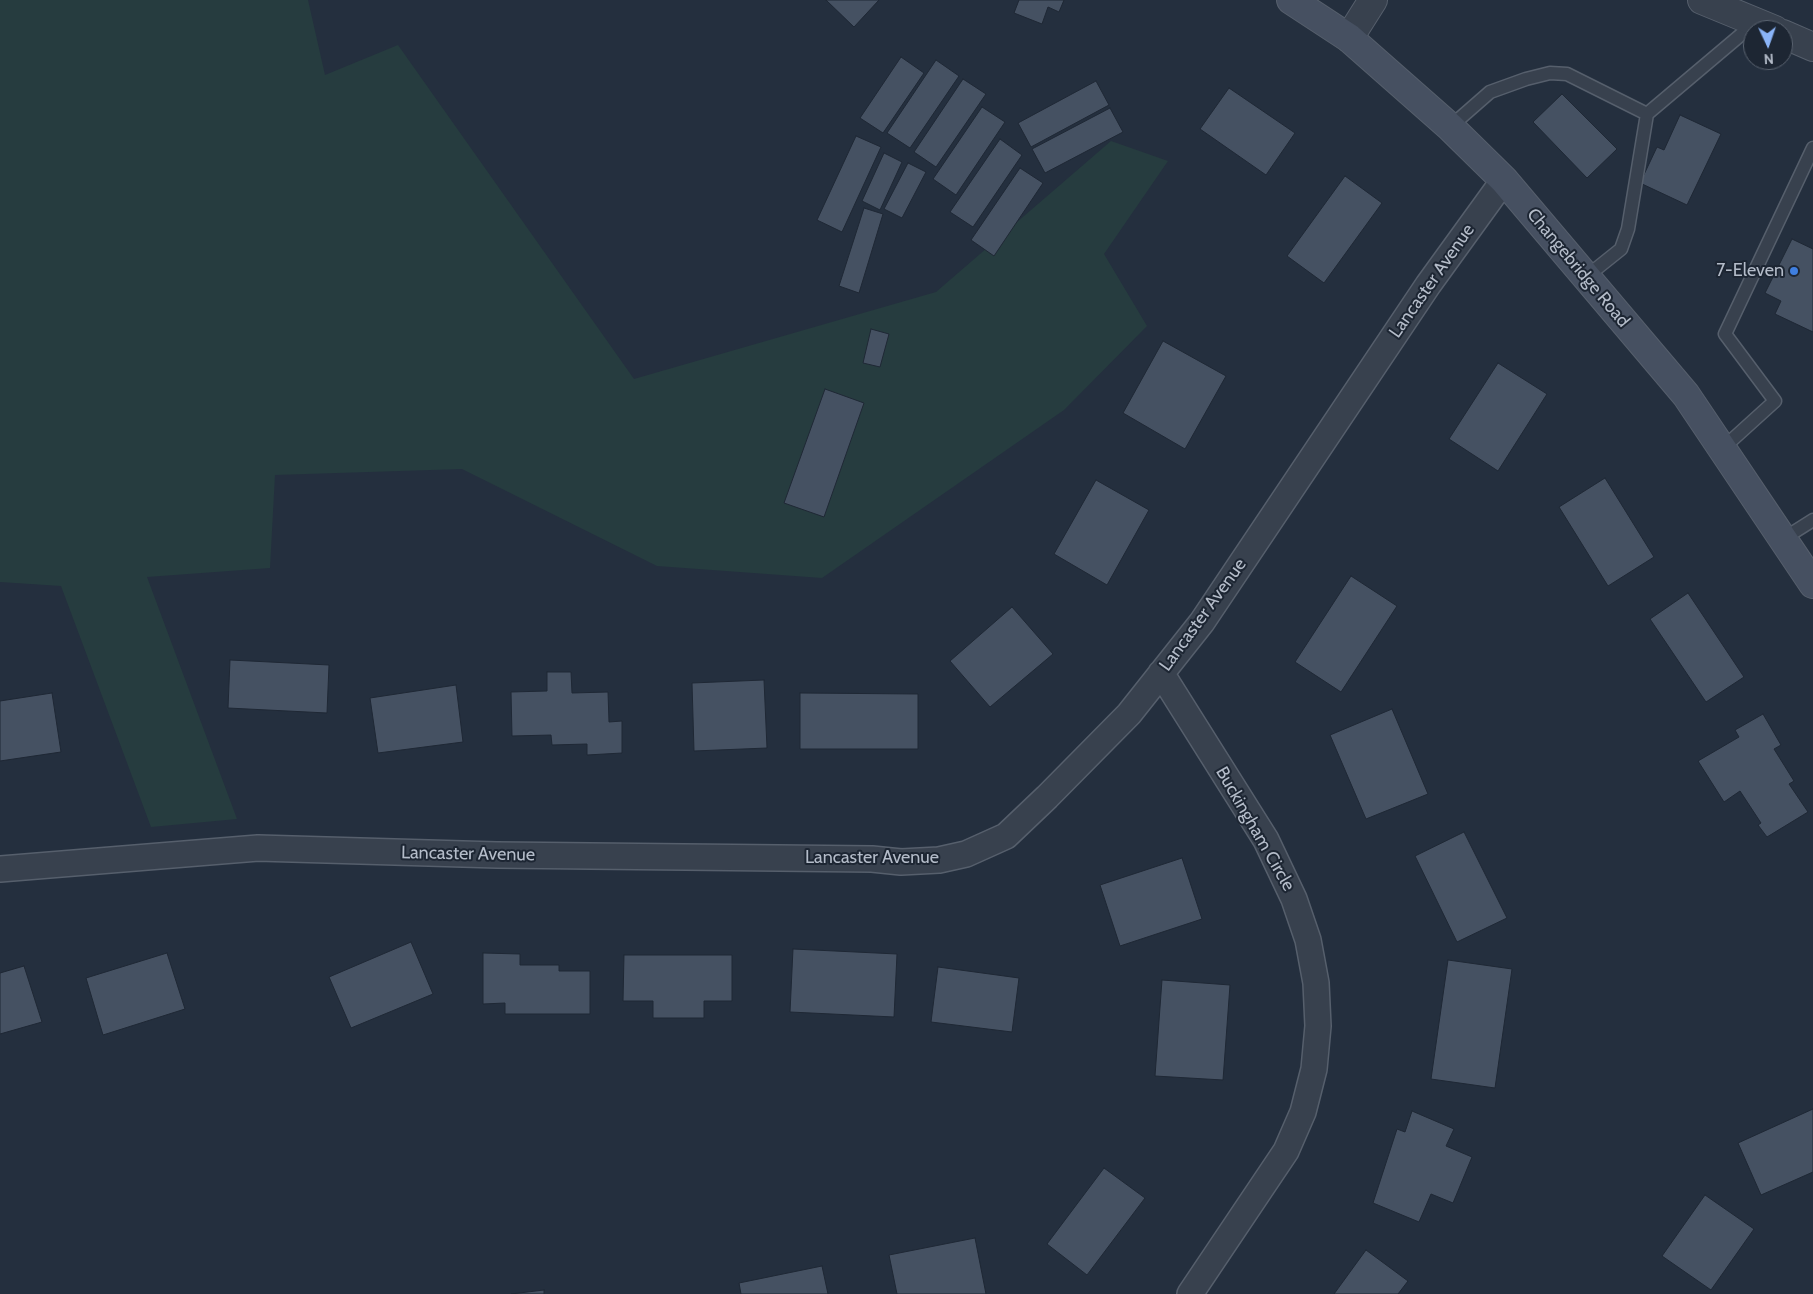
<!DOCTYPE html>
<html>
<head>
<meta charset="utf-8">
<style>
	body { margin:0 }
	#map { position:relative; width:1813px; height:1294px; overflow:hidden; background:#242f3e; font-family:Cabin,sans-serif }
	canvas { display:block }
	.north { position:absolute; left:1743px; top:20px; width:50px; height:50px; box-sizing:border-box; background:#1d2633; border:1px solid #59626f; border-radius:50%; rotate:177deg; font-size:14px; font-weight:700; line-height:20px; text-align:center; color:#b4bcc9 }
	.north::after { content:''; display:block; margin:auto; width:18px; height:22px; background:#8ab4f8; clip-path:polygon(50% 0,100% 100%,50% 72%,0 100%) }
</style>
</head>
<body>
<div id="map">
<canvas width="1813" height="1294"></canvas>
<div class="north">N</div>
</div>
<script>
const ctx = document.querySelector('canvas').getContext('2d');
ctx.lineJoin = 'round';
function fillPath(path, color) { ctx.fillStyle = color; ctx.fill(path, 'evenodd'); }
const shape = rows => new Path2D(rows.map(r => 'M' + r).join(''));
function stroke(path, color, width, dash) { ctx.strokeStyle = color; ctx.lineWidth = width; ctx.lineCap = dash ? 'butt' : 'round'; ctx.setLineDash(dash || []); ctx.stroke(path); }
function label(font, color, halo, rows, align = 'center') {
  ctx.font = font + ' Cabin,sans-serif'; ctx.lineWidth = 4; ctx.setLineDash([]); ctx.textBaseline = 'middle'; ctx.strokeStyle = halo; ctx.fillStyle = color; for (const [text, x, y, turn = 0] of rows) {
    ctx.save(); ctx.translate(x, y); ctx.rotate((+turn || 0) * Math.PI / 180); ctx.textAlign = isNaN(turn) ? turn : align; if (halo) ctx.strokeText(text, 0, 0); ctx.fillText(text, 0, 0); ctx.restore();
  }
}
fillPath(shape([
	[0,0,308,0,325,75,398,45,634,379,936,292,1111,141,1168,161,1104,254,1147,326,1064,410,822,578,657,566,462,469,275,475,270,568,147,577,237,819,151,827,61,586,0,582]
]), '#263c3f');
const building = shape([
	[826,0,879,0,854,27,826,0],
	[1019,0,1064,0,1059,12,1048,7,1042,24,1014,13,1019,0],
	[901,57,924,73,883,133,860,118,901,57],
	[936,60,959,76,910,148,887,133,936,60],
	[963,79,986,94,936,167,914,152,963,79],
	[1096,81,1109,105,1031,147,1018,123,1096,81],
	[1229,88,1295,133,1266,175,1200,129,1229,88],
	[1562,94,1617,149,1587,178,1533,122,1562,94],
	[982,107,1005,122,956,195,933,179,982,107],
	[1110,108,1123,132,1045,173,1032,149,1110,108],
	[1680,115,1721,134,1687,205,1640,183,1657,147,1664,150,1680,115],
	[856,136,881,147,842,232,817,220,856,136],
	[1000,139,1022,155,973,227,950,212,1000,139],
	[884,153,902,162,880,210,862,201,884,153],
	[908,163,926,172,902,218,884,209,908,163],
	[1020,168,1043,183,994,256,971,240,1020,168],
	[1345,176,1382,203,1324,283,1287,256,1345,176],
	[864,208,883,214,859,293,839,286,864,208],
	[1792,239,1813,249,1813,332,1775,314,1781,301,1765,293,1792,239],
	[871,329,889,334,880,367,863,363,871,329],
	[1163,341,1226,376,1185,449,1123,413,1163,341],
	[1498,363,1547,394,1498,471,1449,439,1498,363],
	[825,389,864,403,824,517,784,503,825,389],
	[1605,478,1654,557,1608,586,1559,507,1605,478],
	[1096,480,1149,510,1107,585,1054,554,1096,480],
	[1351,576,1397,606,1341,692,1295,662,1351,576],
	[1688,593,1744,677,1706,702,1650,619,1688,593],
	[1012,607,1053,654,990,707,950,661,1012,607],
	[230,660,329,665,327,713,228,708,230,660],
	[547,672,571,672,572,693,608,692,609,722,622,721,622,753,587,755,587,744,552,745,551,735,512,736,511,692,547,691,547,672],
	[764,680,767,748,694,751,692,683,764,680],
	[456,685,463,742,378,753,370,698,456,685],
	[52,693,61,752,0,761,0,701,52,693],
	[800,693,918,694,918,749,800,749,800,693],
	[1392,709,1428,794,1366,819,1330,735,1392,709],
	[1763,714,1781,745,1774,749,1794,781,1789,784,1808,812,1767,837,1758,825,1761,823,1740,791,1724,802,1698,761,1739,737,1735,730,1763,714],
	[1464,832,1507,918,1457,942,1415,856,1464,832],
	[1182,858,1202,919,1120,946,1100,885,1182,858],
	[411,942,433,994,351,1028,329,977,411,942],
	[793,949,897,954,894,1017,790,1012,793,949],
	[167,953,185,1009,103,1035,86,978,167,953],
	[483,953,520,954,520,965,559,965,559,971,590,971,590,1014,505,1014,505,1003,483,1004,483,953],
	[624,955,732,955,732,1001,704,1001,704,1018,653,1018,653,1001,623,1001,624,955],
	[1448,960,1512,969,1495,1088,1431,1079,1448,960],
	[24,966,42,1022,0,1034,0,973,24,966],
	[938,967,1019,978,1012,1032,931,1022,938,967],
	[1162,980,1230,985,1223,1080,1155,1076,1162,980],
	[1813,1109,1813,1172,1761,1195,1738,1143,1813,1109],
	[1412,1111,1454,1129,1446,1146,1472,1157,1453,1203,1431,1194,1419,1222,1373,1203,1397,1129,1405,1132,1412,1111],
	[1104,1168,1145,1198,1087,1275,1047,1244,1104,1168],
	[1705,1195,1754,1229,1711,1290,1662,1256,1705,1195],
	[975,1238,986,1294,897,1294,889,1255,975,1238],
	[1366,1250,1408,1281,1398,1294,1334,1294,1366,1250],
	[822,1266,828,1294,741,1294,739,1283,822,1266],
	[544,1290,544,1294,511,1294,544,1290]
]);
fillPath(building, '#455162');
stroke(building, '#1f2835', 1);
const service = shape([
	[1450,127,1490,92,1526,79,1550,73,1567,74,1647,114,1756,22],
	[1586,277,1621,249,1628,229,1647,114],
	[1722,449,1775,401,1725,334,1813,148],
	[1783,539,1813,520]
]);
const minor = shape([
	[1161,673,1266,840,1294,899,1308,940,1316,983,1318,1026,1314,1069,1303,1112,1286,1151,1190,1294],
	[0,869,258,848,497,855,872,859,901,862,939,860,966,854,1006,836,1047,797,1129,714,1202,622,1428,285,1504,180]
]);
const tertiary = shape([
	[1702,0,1775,30],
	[1783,34,1813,47],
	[1349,38,1373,0]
]);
const secondary = shape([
	[1291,0,1349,38,1450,127,1504,180,1686,395,1813,584]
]);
stroke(service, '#565f6c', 15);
stroke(minor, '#565f6c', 28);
stroke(tertiary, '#565f6c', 30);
stroke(secondary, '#565f6c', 30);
stroke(service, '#38414e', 12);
stroke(minor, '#38414e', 25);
stroke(tertiary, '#38414e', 28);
stroke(secondary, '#465061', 28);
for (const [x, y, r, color] of [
	[1794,271,5,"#3f7fe0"]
]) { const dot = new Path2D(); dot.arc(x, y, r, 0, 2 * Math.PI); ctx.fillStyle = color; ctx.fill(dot); stroke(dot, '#1d2633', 2); }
label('18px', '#b4bcc9', '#1d2633', [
	["Changebridge Road",1578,268,50],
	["Lancaster Avenue",1432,281,-55],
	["Lancaster Avenue",1203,615,-54],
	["Buckingham Circle",1255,829,60],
	["Lancaster Avenue",468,854,1],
	["Lancaster Avenue",872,858]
]);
label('18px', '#b4bcc9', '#1d2633', [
	["7-Eleven",1784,271]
], 'right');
</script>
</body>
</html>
